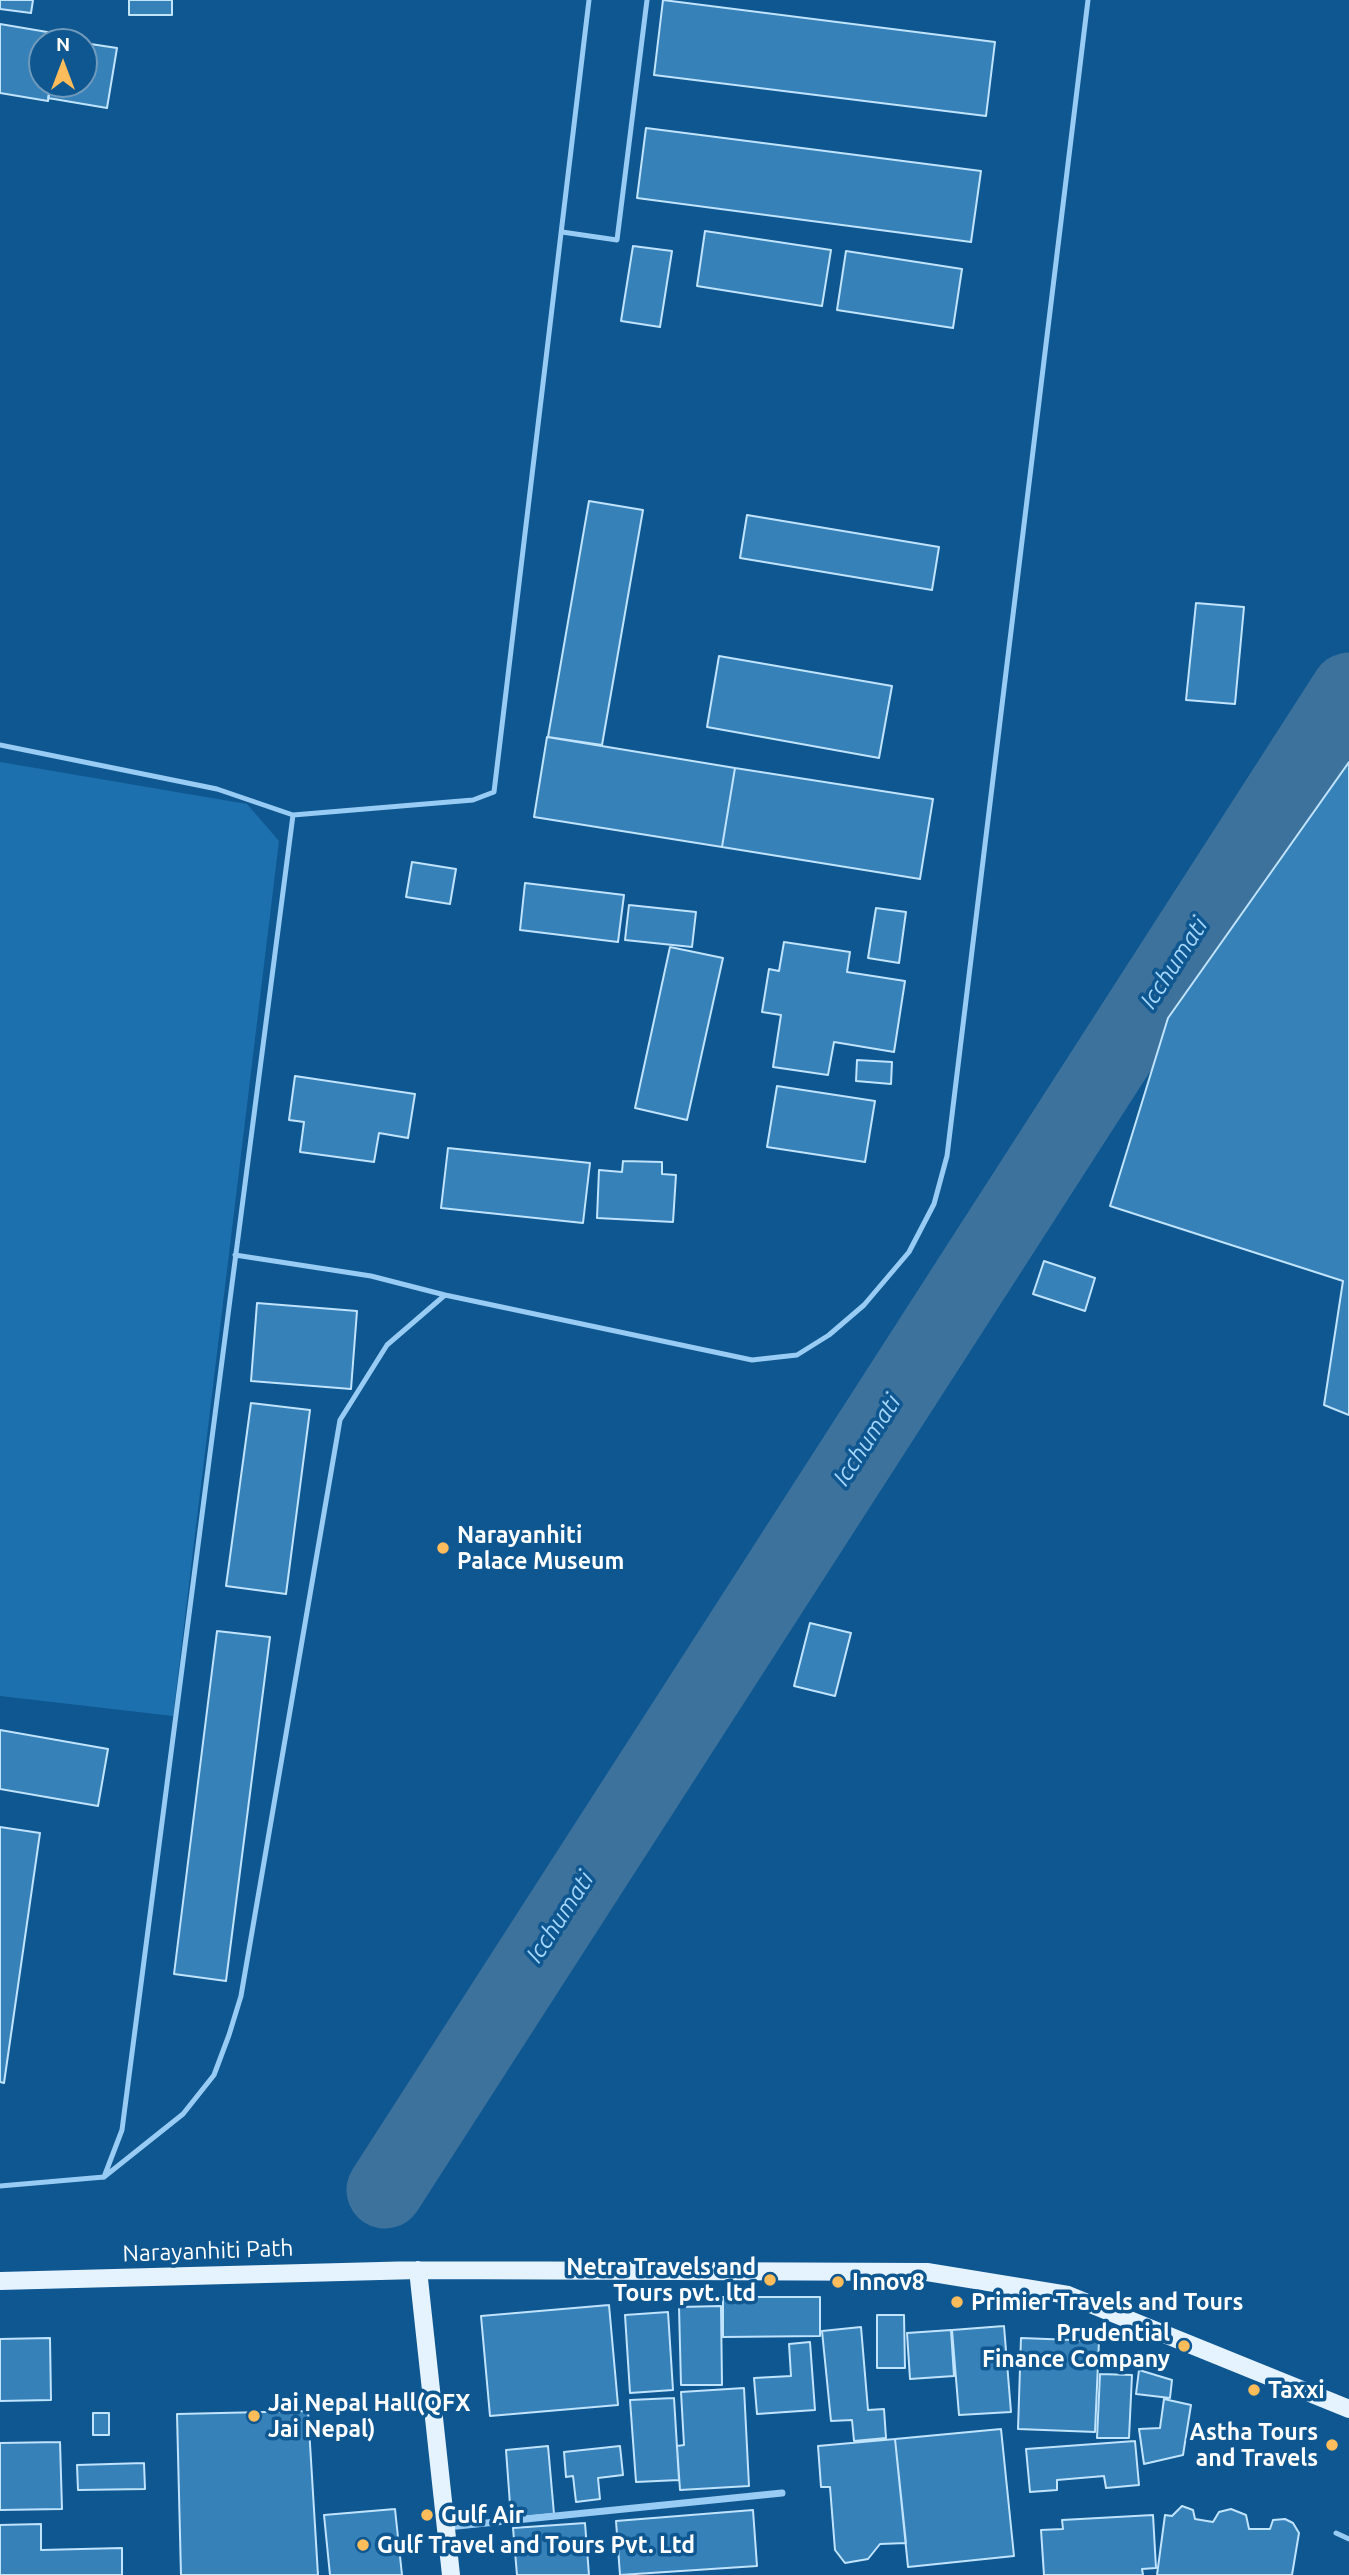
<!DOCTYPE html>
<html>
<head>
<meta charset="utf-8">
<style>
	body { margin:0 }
	#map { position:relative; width:1349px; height:2575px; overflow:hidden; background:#0f5790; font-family:Ubuntu,sans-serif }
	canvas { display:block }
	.north { position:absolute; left:28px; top:28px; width:70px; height:70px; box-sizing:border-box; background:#0f5790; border:2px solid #6f9abc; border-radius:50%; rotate:0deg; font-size:19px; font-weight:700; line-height:28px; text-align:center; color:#fff }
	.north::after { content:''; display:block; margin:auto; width:24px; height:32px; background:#ffbc5b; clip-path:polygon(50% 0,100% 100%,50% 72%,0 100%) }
</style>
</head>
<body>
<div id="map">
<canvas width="1349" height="2575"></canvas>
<div class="north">N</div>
</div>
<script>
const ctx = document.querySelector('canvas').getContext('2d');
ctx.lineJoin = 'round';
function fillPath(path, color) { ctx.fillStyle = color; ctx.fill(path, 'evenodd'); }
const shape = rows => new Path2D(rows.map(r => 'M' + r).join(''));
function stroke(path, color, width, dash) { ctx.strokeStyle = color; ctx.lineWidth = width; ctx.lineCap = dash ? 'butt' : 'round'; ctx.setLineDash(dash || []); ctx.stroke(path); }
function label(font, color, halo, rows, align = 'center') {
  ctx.font = font + ' Ubuntu,sans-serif'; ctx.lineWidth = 7; ctx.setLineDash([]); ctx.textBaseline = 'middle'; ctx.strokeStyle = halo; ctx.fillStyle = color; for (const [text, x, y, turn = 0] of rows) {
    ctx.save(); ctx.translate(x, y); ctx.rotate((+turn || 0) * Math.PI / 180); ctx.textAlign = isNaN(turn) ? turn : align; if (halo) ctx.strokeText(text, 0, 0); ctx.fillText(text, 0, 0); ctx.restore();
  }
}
fillPath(shape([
	[0,762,247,804,279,841,173,1716,0,1696]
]), '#1d70ae');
stroke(shape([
	[385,2190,1349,691]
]), '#3d729d', 77);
const building = shape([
	[0,0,33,0,31,13,0,9,0,0],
	[129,0,172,0,172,15,129,15,129,0],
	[663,0,995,42,986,116,654,75,663,0],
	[0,24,59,34,58,42,42,42,42,84,51,84,48,101,0,93,0,24],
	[84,43,117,48,107,108,48,98,51,84,84,84,84,43],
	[646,128,981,171,971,242,637,198,646,128],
	[705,231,831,250,822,306,697,286,705,231],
	[633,246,672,251,660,327,621,321,633,246],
	[846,251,962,269,953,328,837,310,846,251],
	[589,501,643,510,602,745,548,737,589,501],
	[747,515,939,547,932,590,740,558,747,515],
	[1196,603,1244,607,1235,704,1186,700,1196,603],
	[719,656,892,686,879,758,707,727,719,656],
	[547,737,735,768,722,847,534,817,547,737],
	[1349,762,1349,1415,1324,1405,1343,1281,1110,1206,1168,1018,1349,762],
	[735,768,933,799,920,879,722,847,735,768],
	[412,862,456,869,450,904,406,897,412,862],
	[525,883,624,895,618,942,520,930,525,883],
	[629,905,696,912,692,947,625,940,629,905],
	[876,908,906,912,899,963,868,958,876,908],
	[784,942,850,952,847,972,905,981,894,1052,834,1042,828,1075,773,1067,781,1015,762,1012,769,969,779,971,784,942],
	[670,947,723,958,687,1120,635,1108,670,947],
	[857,1060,892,1062,891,1084,856,1081,857,1060],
	[295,1076,415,1094,408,1138,379,1133,374,1162,300,1152,304,1122,289,1120,295,1076],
	[777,1086,875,1101,865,1162,767,1147,777,1086],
	[448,1148,590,1163,583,1223,441,1208,448,1148],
	[623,1161,662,1162,662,1174,676,1175,673,1222,597,1218,599,1170,622,1172,623,1161],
	[1044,1261,1095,1278,1085,1311,1033,1294,1044,1261],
	[257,1303,357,1311,351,1389,251,1381,257,1303],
	[251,1403,310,1410,286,1594,226,1586,251,1403],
	[810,1623,851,1633,835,1696,794,1686,810,1623],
	[217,1631,270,1637,226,1981,174,1974,217,1631],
	[0,1730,108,1749,98,1806,0,1789,0,1730],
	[0,1827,40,1833,4,2083,0,2082,0,1827],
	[723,2297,820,2297,820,2336,723,2337,723,2297],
	[609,2305,618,2405,490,2416,481,2316,609,2305],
	[721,2306,722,2385,681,2385,679,2307,721,2306],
	[668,2312,673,2390,630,2393,625,2315,668,2312],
	[877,2315,904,2315,905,2368,877,2368,877,2315],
	[1004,2326,1011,2412,959,2415,952,2330,1004,2326],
	[861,2327,868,2410,884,2409,886,2438,854,2441,852,2420,831,2421,822,2331,861,2327],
	[951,2330,954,2376,910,2379,907,2333,951,2330],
	[50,2338,51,2400,0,2401,0,2339,50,2338],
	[1021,2338,1099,2341,1095,2432,1018,2429,1021,2338],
	[810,2342,815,2410,757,2414,754,2378,791,2376,789,2344,810,2342],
	[1139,2370,1172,2380,1170,2398,1136,2394,1139,2370],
	[1100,2374,1132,2375,1129,2438,1097,2438,1100,2374],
	[744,2388,749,2486,680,2490,677,2446,684,2445,681,2392,744,2388],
	[674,2398,679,2480,636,2482,630,2400,674,2398],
	[1164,2399,1191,2405,1183,2455,1144,2464,1139,2429,1160,2428,1164,2399],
	[308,2411,318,2575,181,2575,177,2414,308,2411],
	[93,2413,109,2413,109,2435,93,2435,93,2413],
	[1001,2429,1014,2556,908,2567,895,2439,1001,2429],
	[895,2439,906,2543,880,2544,868,2559,845,2563,835,2550,830,2487,821,2487,818,2446,895,2439],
	[1135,2441,1139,2485,1106,2488,1104,2476,1057,2480,1057,2490,1030,2492,1026,2449,1135,2441],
	[60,2442,62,2509,0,2510,0,2443,60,2442],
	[548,2446,554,2514,511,2518,506,2450,548,2446],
	[620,2446,623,2475,598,2478,600,2499,576,2502,573,2476,566,2477,564,2452,620,2446],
	[144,2463,145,2489,78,2490,77,2465,144,2463],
	[1182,2506,1193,2510,1195,2519,1213,2522,1219,2512,1231,2509,1246,2515,1249,2529,1270,2529,1273,2520,1285,2519,1293,2523,1299,2533,1292,2575,1157,2575,1165,2515,1172,2516,1182,2506],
	[395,2509,402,2575,330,2575,324,2515,395,2509],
	[753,2510,757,2566,620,2575,616,2521,753,2510],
	[1153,2515,1156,2568,1142,2569,1143,2575,1044,2575,1041,2530,1063,2529,1062,2520,1153,2515],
	[585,2523,589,2575,517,2575,513,2528,585,2523],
	[41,2524,41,2550,122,2548,122,2575,0,2575,0,2525,41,2524]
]);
fillPath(building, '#3781b9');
stroke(building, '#c0e3fe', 2);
stroke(shape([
	[562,232,617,240,647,0],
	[0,745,217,789,293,815],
	[235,1255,371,1276,445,1295],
	[104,2177,183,2114,214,2075,229,2035,241,1996,340,1420,387,1345,445,1295,752,1360,797,1355,829,1335,864,1305,909,1252,934,1204,947,1156,1088,0],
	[0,2186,104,2177,122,2130,293,815,473,800,494,792,589,0],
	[1336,2533,1349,2539]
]), '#98ccf4', 5);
stroke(shape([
	[447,2527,782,2493]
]), '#98ccf4', 7);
stroke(shape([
	[418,2270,451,2575],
	[0,2281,418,2270,927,2272,1068,2295,1349,2409]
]), '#e5f2ff', 18);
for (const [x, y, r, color] of [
	[443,1548,7,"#ffbc5b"],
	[770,2280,7,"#ffbc5b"],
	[838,2282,7,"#ffbc5b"],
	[957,2302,7,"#ffbc5b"],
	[1184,2346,7,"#ffbc5b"],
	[1254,2390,7,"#ffbc5b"],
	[254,2416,7,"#ffbc5b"],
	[1332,2445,7,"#ffbc5b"],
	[427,2515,7,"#ffbc5b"],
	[363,2545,7,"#ffbc5b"]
]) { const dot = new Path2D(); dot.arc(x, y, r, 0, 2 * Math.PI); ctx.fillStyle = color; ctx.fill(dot); stroke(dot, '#0f5790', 2.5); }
label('bold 23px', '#fff', '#0f5790', [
	["Narayanhiti",457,1535],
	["Palace Museum",457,1561],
	["Netra Travels and",756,2267,"right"],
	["Tours pvt. ltd",756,2293,"right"],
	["Innov8",852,2282],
	["Primier Travels and Tours",971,2302],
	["Prudential",1170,2333,"right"],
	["Finance Company",1170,2359,"right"],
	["Taxxi",1268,2390],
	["Jai Nepal Hall(QFX",268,2403],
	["Jai Nepal)",268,2429],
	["Astha Tours",1318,2432,"right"],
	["and Travels",1318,2458,"right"],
	["Gulf Air",441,2515],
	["Gulf Travel and Tours Pvt. Ltd",377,2545]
], 'left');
label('23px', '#fff', '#0f5790', [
	["Narayanhiti Path",208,2251,-2]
]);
label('italic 24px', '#a4d6fb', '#0f5790', [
	["Icchumati",1174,963,-57],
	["Icchumati",867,1440,-57],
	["Icchumati",560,1917,-57]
]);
</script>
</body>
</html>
